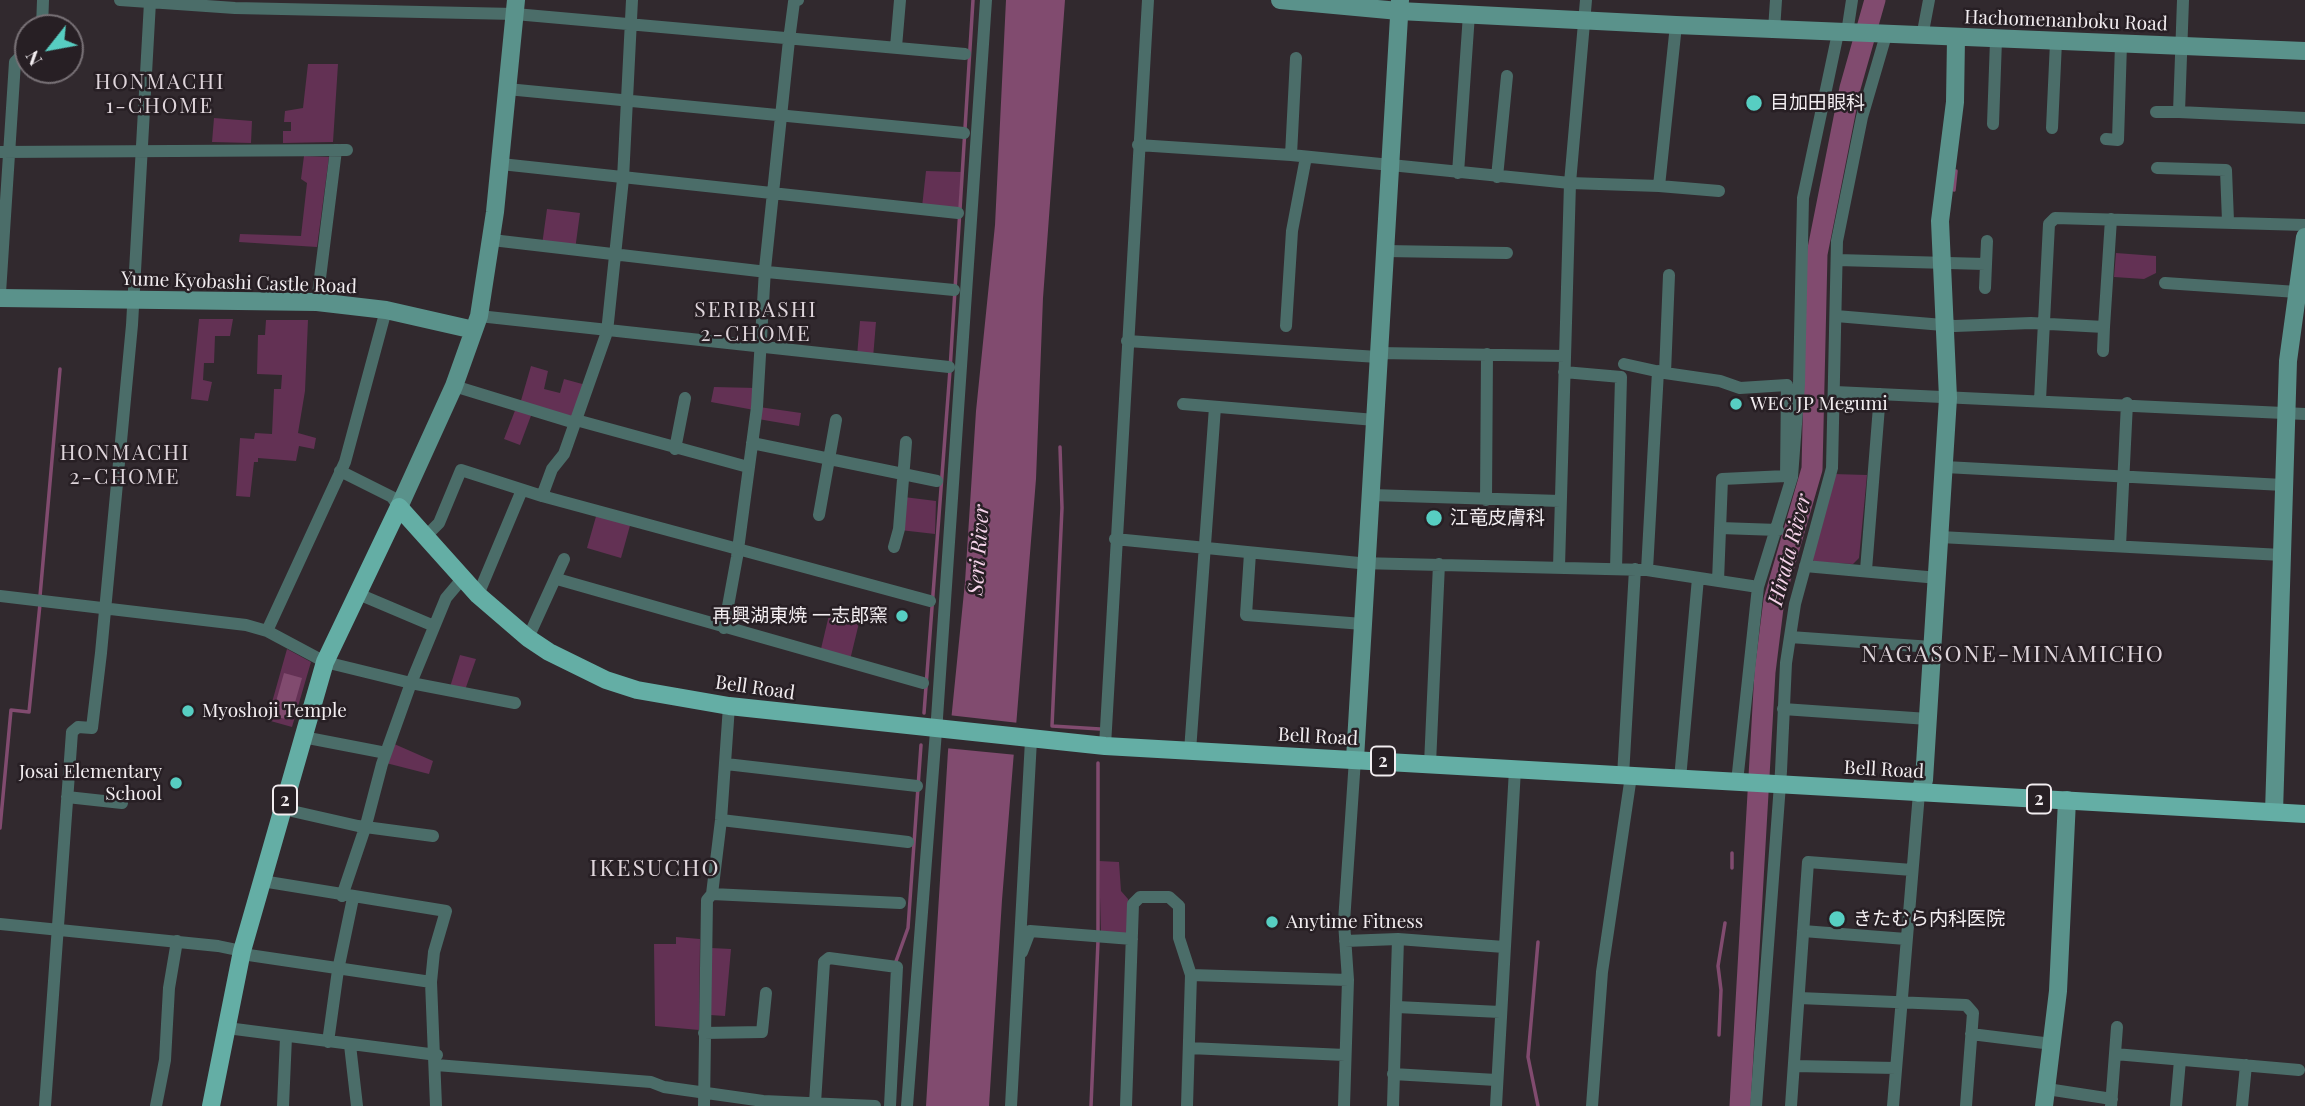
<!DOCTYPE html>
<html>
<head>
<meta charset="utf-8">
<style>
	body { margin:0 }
	#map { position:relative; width:2305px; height:1106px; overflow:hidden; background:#31292e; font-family:"Playfair Display",serif }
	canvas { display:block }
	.north { position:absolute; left:14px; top:14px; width:70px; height:70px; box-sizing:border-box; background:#271f24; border:2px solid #787176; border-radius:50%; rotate:239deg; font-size:19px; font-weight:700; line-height:28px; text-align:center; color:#f2edf0 }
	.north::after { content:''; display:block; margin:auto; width:24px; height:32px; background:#57cec2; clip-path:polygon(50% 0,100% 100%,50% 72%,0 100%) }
</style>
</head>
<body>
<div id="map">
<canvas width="2305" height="1106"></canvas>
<div class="north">N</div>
</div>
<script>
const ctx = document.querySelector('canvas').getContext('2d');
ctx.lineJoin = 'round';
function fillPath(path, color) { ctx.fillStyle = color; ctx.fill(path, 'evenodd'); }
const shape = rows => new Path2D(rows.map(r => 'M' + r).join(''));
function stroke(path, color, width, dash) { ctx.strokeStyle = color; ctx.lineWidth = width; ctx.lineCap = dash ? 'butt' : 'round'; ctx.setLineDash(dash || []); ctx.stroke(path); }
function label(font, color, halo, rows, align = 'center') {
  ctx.font = font + ' "Playfair Display","Noto Sans JP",serif'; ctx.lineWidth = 5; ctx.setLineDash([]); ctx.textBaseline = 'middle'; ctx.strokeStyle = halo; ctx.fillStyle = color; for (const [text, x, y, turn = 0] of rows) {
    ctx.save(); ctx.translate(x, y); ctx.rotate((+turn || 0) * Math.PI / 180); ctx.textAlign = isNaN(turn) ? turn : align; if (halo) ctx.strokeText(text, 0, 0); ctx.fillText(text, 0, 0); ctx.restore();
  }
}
fillPath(shape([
	[308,64,338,64,333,142,283,143,283,131,291,131,291,122,284,122,285,111,303,108],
	[214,118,252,121,251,143,212,142],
	[304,156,329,157,317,247,239,242,240,234,301,236,307,183,301,179],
	[926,171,961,172,959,211,922,207],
	[547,209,580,213,575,250,542,245],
	[2116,253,2156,256,2156,273,2144,279,2114,277],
	[199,319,233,319,230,336,215,336,214,363,204,363,203,380,212,382,208,401,191,399],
	[266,320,308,320,305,391,298,433,316,438,314,449,299,446,296,461,258,458,258,462,254,462,250,497,236,496,240,438,254,439,255,433,272,434,274,389,281,389,282,375,257,374,258,335,265,335],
	[860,321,876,322,873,358,857,356],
	[531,366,548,371,544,389,560,393,564,379,586,385,573,419,520,404],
	[714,387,757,388,754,410,711,402],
	[759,407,801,413,799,426,758,419],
	[516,408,532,413,520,445,504,439],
	[1833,474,1867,475,1859,558,1853,564,1814,562,1812,558],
	[904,497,936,501,935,534,900,530],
	[597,513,631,522,621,558,587,548],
	[829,615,859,623,850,660,820,653],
	[287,649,311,662,292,727,267,720],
	[460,655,476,659,465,690,450,687],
	[392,743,433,761,429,774,386,763],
	[1099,861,1119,862,1121,891,1128,899,1127,934,1101,933],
	[676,937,700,939,699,1030,655,1026,654,944,676,944],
	[711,948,731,949,725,1016,710,1015]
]), '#633154');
fillPath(shape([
	[1006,0,1065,0,1043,298,1036,479,1002,900,989,1106,926,1106,948,751,965,582,976,411,995,225],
	[284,673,302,678,290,720,272,716]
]), '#814b6f');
fillPath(shape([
	[948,715,1019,723,1017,755,945,748]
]), '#31292e');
stroke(shape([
	[1954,190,1956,171],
	[1060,447,1062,508,1052,726,1100,729],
	[40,596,60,369],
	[924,713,950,370,973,0],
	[1098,763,1098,932],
	[0,828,11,710,29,712,40,604],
	[1732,868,1732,853],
	[895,964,908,928,921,745],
	[1719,1035,1721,990,1718,966,1725,923],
	[1091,1106,1098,941],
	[1538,1106,1528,1057,1538,942]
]), '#814b6f', 3.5);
stroke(shape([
	[1740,1106,1765,672,1774,600,1812,469,1817,254,1850,88,1875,0]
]), '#814b6f', 21);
stroke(shape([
	[120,0,235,8,515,14,965,54],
	[2183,0,2179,112,2305,118],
	[42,28,43,0],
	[1774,30,1776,0],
	[1847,33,1852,0],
	[1922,37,1929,0],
	[896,47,900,0],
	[507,89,964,133],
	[2156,112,2179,112],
	[1993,124,1996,40],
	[2052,128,2056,42],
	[2106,139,2118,140,2121,44],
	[1138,145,1291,155,1570,183,1659,186,1676,25],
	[0,152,347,150],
	[1291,155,1296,58],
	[501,164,958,213],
	[2157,168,2226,170,2228,221],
	[1458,173,1469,14],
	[1497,177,1507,76],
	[1659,186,1719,191],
	[492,240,767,272,954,290],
	[1385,251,1507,253],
	[1837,260,1985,264],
	[1669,275,1665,373,1720,381,1740,388,1787,385,1786,476,1722,479,1718,581],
	[2165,283,2297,292],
	[1985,288,1987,241],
	[0,293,15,62,28,49],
	[317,302,336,150],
	[479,316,949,367],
	[1836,316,1955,326,2031,323,2104,327,2111,219],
	[1286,326,1292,231,1306,157],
	[1127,341,1378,357],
	[2103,351,2104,327],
	[1378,353,1565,356],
	[1624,364,1665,373],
	[1564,372,1621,377,1616,569],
	[454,386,575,423],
	[1835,392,2305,414],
	[2040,400,2049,224,2055,218,2305,225],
	[1183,404,1375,420],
	[576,420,748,467],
	[752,443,937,481],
	[675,449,685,398],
	[1945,467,2283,485],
	[340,471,392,497,399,507],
	[1371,495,1560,501],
	[542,496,552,469,564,454,607,332,623,179,632,0],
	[1486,500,1487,354],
	[819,515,836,420],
	[1720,528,1778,530],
	[425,537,439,523,461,470,542,496,930,601],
	[1940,537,2282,555],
	[1115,539,1359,563,1647,570,1758,587],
	[2120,546,2127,403],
	[894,547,899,529,906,442],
	[1250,553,1246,615,1363,624],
	[1805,566,1938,578],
	[1559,567,1570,183,1586,0],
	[1647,570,1658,371],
	[1866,570,1880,394],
	[557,579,923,683],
	[356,593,434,626],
	[478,595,522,490],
	[0,596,246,625,267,631,325,662,411,683,515,703],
	[724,628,737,557,757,407,765,269,789,40,794,2,798,0],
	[267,631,345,462,386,310],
	[1790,637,1932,647],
	[528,638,564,559],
	[1783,709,1928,719],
	[303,737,386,753],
	[1105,746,1148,0],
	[1190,751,1215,407],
	[726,764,917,786],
	[1430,764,1439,564],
	[1623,776,1635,569],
	[1680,779,1698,578],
	[1737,782,1758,587,1792,477,1799,384,1803,198,1838,33],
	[67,797,122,803],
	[283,809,358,826,433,836],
	[721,820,908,842],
	[262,881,446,911,434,952,431,982,436,1106],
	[712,894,900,903],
	[342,896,366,825,382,764,411,683,446,598,462,579],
	[0,924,218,946,242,951],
	[1803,931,1906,939],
	[1345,941,1398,939],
	[1022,952,1030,931,1132,939],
	[242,954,431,982],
	[1191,975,1348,980],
	[1799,998,1966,1005,1973,1013,1966,1106],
	[1397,1007,1500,1012],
	[227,1028,437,1055],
	[704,1033,762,1032,766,993],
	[1971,1034,2052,1044],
	[328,1042,338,970,353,898],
	[350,1045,357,1106],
	[1189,1048,1345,1055],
	[2115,1054,2299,1070],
	[436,1065,651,1082,664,1087,763,1101,875,1106],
	[1794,1066,1896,1068],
	[1393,1074,1496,1080],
	[2047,1089,2112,1099],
	[815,1103,824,962,829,958,897,967,890,1106],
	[45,1106,72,732,78,727,92,728,101,653,132,325,150,2],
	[156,1106,165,1060,169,988,177,941],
	[283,1106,286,1037],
	[704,1106,707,900,712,894,721,820,729,706],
	[907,1106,937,718,986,0],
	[1011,1106,1031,740],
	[1126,1106,1133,904,1140,897,1169,897,1179,906,1179,938,1191,975,1187,1106],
	[1344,1106,1348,980,1344,922,1355,759],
	[1393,1106,1398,939,1504,947],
	[1496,1106,1515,769],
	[1592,1106,1602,972,1631,776],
	[1756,1106,1781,771,1786,663,1795,604,1832,468,1837,241,1862,117,1886,35],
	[1791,1106,1808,862,1912,870],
	[1893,1106,1919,793],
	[2111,1106,2117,1027],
	[2176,1106,2180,1060],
	[2242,1106,2246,1065]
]), '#4b6d69', 12);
stroke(shape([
	[1280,0,1399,11,1676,25,2305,51],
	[0,298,317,302,386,310,474,330],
	[399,507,454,386,479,316,495,212,516,0],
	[1355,759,1400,0],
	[1919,793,1924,780,1948,398,1940,221,1955,102,1956,38],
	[2274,812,2288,361,2305,237],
	[2044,1106,2058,991,2067,800]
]), '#5a928b', 18);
stroke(shape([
	[211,1106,242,951,325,662,399,507,478,595,528,638,549,652,606,680,637,690,729,706,1105,746,2305,814]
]), '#64aea5', 18);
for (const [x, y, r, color] of [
	[1754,103,9,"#57cec2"],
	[1736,404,7,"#57cec2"],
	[1434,518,9,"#57cec2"],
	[902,616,7,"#57cec2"],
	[188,711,7,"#57cec2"],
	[176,783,7,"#57cec2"],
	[1837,919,9,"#57cec2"],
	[1272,922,7,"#57cec2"]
]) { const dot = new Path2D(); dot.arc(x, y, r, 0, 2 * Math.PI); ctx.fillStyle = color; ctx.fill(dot); stroke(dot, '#271f24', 2.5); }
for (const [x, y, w] of [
	[1383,761,24],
	[2039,799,24],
	[285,800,24]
]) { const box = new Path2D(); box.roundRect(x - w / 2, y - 14.5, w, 29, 5); ctx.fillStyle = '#271f24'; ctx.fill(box); stroke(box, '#f2edf0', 2); }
label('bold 18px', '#f2edf0', null, [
	["2",1383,761],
	["2",2039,799],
	["2",285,800]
]);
label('19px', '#f2edf0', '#271f24', [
	["Hachomenanboku Road",2066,21,2],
	["Yume Kyobashi Castle Road",239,283,2],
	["Bell Road",755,688,8],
	["Bell Road",1318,737,3],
	["Bell Road",1884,770,3]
]);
label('19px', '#f2edf0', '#271f24', [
	["目加田眼科",1770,103],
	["WEC JP Megumi",1750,404],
	["江竜皮膚科",1450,518],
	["再興湖東焼 一志郎窯",888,616,"right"],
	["Myoshoji Temple",202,711],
	["Josai Elementary",162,772,"right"],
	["School",162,794,"right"],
	["きたむら内科医院",1853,919],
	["Anytime Fitness",1286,922]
], 'left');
ctx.letterSpacing = '2px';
label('21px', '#dfd5db', '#271f24', [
	["HONMACHI",160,82],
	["1-CHOME",160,106],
	["SERIBASHI",756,310],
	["2-CHOME",756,334],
	["HONMACHI",125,453],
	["2-CHOME",125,477]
]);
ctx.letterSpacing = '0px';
label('italic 21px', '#f6d4ea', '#271f24', [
	["Seri River",979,550,-86],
	["Hirata River",1790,550,-75]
]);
ctx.letterSpacing = '2px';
label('23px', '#dfd5db', '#271f24', [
	["NAGASONE-MINAMICHO",2013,655],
	["IKESUCHO",655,869]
]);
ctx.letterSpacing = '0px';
</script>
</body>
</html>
